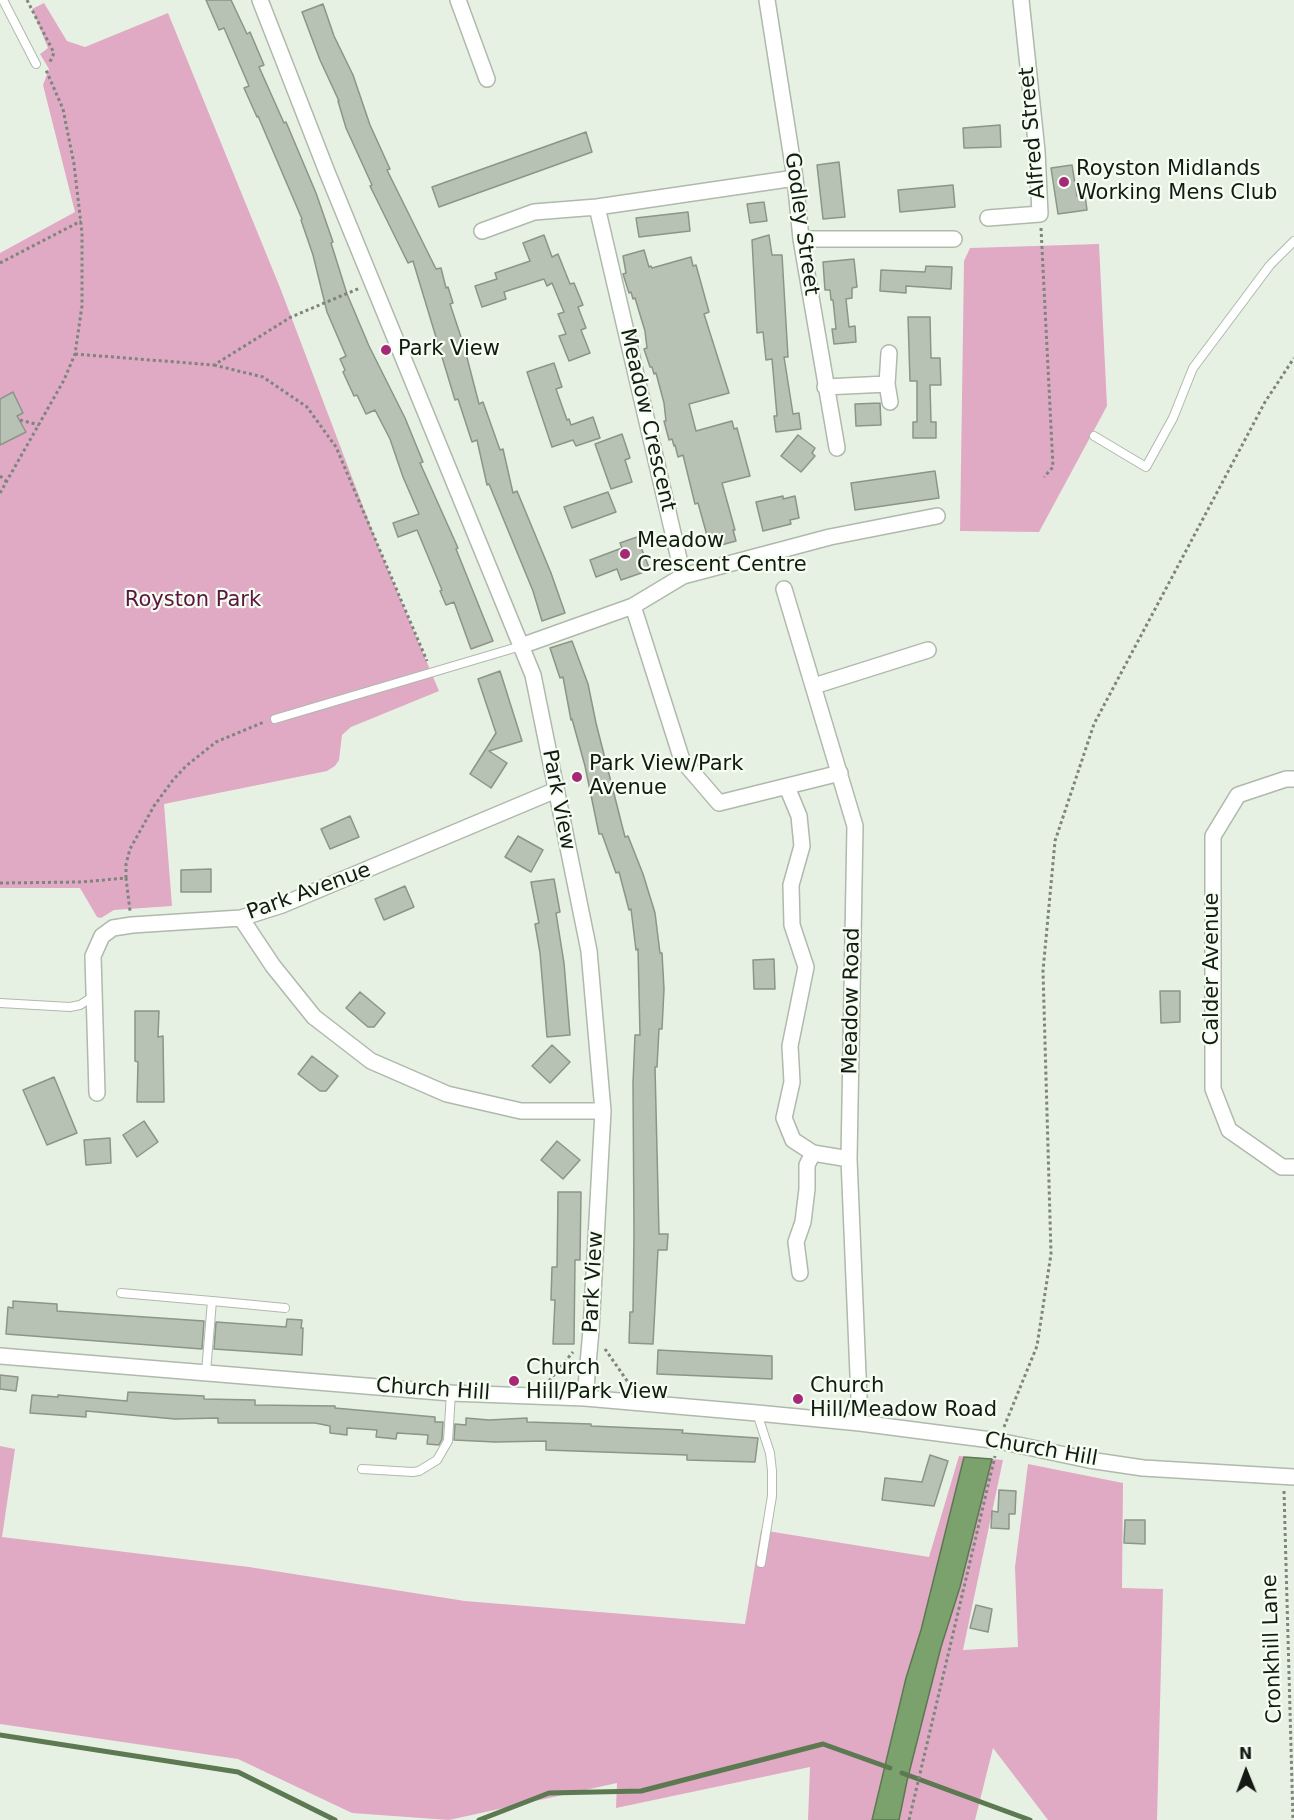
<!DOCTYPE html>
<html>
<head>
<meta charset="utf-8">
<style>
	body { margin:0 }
	#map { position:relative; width:1294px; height:1820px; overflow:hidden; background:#e7f1e3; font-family:"DejaVu Sans",sans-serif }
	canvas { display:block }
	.north { position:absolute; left:1216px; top:1742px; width:60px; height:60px; -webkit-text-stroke:4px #f4fef1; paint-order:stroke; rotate:359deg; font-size:16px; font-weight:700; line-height:24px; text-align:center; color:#151914 }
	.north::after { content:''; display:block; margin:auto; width:21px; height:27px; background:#151914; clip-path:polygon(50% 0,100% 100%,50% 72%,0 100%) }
</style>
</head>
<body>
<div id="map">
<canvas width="1294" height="1820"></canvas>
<div class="north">N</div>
</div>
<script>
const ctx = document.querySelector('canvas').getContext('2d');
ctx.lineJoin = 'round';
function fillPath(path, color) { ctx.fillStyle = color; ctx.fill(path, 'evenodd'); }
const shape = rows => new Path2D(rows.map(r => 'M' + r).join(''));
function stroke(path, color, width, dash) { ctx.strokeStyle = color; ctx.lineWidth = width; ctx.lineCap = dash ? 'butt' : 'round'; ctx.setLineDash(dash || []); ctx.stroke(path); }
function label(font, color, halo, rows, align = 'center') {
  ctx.font = font + ' "DejaVu Sans",sans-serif'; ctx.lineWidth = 4.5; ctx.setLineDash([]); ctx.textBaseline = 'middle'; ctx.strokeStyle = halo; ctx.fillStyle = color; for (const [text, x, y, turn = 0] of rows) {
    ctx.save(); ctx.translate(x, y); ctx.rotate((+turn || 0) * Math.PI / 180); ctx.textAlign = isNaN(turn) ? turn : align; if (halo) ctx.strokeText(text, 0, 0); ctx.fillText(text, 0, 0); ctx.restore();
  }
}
fillPath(shape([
	[44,3,67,41,85,47,168,13,281,290,378,546,439,691,351,727,342,735,339,760,335,766,327,771,164,804,172,906,114,910,101,918,97,917,80,888,0,888,0,253,75,212,43,85,49,69,40,54,48,48,32,9],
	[1099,244,1107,406,1039,532,960,531,964,261,970,248],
	[0,1446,15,1449,2,1537,249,1567,465,1601,745,1624,761,1530,929,1557,959,1456,1003,1460,963,1650,1018,1647,1015,1567,1028,1464,1123,1483,1122,1588,1163,1589,1157,1820,1048,1820,993,1748,975,1820,808,1820,810,1767,616,1808,617,1783,449,1820,352,1813,238,1759,0,1724]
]), '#e0aac5');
const water = shape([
	[964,1457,992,1459,960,1587,941,1647,907,1781,899,1820,872,1820,906,1678,921,1630,964,1457]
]);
fillPath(water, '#7ba26d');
stroke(water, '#5c7952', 1.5);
stroke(shape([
	[0,1735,238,1772,335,1820],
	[902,1773,1030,1820],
	[479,1820,549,1793,641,1791,823,1744,890,1768]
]), '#5c7952', 5);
const building = shape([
	[206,0,231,0,247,34,250,32,264,65,259,67,284,123,286,122,316,193,333,242,331,243,347,294,369,346,405,418,423,462,420,463,458,548,456,549,493,641,471,649,454,602,446,605,440,591,442,590,417,530,398,537,393,523,419,514,403,477,390,439,375,410,366,414,357,395,354,396,343,372,345,370,340,359,346,356,327,312,313,255,301,220,302,219,258,116,257,117,244,88,249,86,224,28,219,30,206,0],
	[323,4,334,36,353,75,370,125,390,169,387,170,436,269,441,268,446,288,448,287,453,303,450,304,464,346,479,404,483,402,500,450,503,449,513,493,517,491,551,573,565,613,542,621,533,591,489,484,487,485,477,440,472,442,458,399,455,400,413,261,408,263,370,186,372,185,346,128,338,101,339,101,320,60,302,12,323,4],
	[1000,125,1001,147,964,148,963,128,1000,125],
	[586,132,592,152,439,207,432,187,586,132],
	[839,162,845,217,823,219,817,165,839,162],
	[1072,165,1077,196,1085,195,1087,210,1058,214,1051,168,1072,165],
	[953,185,955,207,900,212,898,190,953,185],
	[764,202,767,221,750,223,747,204,764,202],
	[688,212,690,231,639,237,636,218,688,212],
	[544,235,552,257,558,254,570,284,574,283,583,305,578,307,586,328,581,330,590,353,569,361,559,336,566,334,558,314,564,312,552,283,547,286,544,279,504,292,506,299,482,307,475,286,497,279,495,273,530,261,523,243,544,235],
	[769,235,772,255,782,255,788,357,784,357,793,414,799,413,801,429,776,432,774,416,777,416,772,359,766,360,763,332,757,333,752,240,769,235],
	[644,250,649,267,651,266,652,268,691,257,693,266,696,265,709,312,704,314,729,393,689,404,696,431,732,421,734,429,737,428,750,476,722,483,735,530,733,530,736,541,714,547,711,538,708,539,698,503,695,504,683,455,678,457,675,445,674,446,672,439,669,440,664,421,666,421,664,403,656,373,654,374,652,367,650,367,644,349,647,348,645,331,635,298,633,299,631,292,629,293,623,274,626,273,623,256,644,250],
	[854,259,857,287,852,288,852,298,846,299,849,327,855,326,856,342,834,344,832,329,836,329,833,300,831,300,830,290,825,290,823,262,854,259],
	[926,266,952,267,951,289,906,286,906,293,880,291,881,270,925,272,926,266],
	[908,317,930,317,931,358,940,358,941,385,930,385,931,422,936,422,936,438,913,438,913,422,917,422,917,381,910,381,908,317],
	[554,363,562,387,556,389,567,420,569,419,571,425,593,417,600,438,576,446,573,440,552,447,527,372,554,363],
	[13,392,23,413,17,416,26,432,0,445,0,399,13,392],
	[880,403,881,425,856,426,855,404,880,403],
	[622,434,630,458,625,460,632,482,611,489,595,444,622,434],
	[798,435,815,448,812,453,815,456,801,472,781,456,798,435],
	[935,471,939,498,855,510,851,483,935,471],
	[608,492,616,512,572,528,564,507,608,492],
	[783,496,783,499,795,496,799,518,790,520,791,524,763,531,756,502,783,496],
	[637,537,650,570,621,580,617,569,596,577,590,560,622,548,620,543,637,537],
	[572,641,588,684,596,723,625,837,628,836,643,874,655,913,660,953,662,953,664,989,662,1029,659,1029,657,1067,655,1067,659,1234,668,1234,667,1250,658,1250,653,1344,629,1343,630,1312,633,1312,634,1234,633,1083,635,1035,640,1035,638,949,636,950,631,909,629,910,619,872,616,873,602,834,599,834,585,766,572,719,571,720,563,677,560,678,550,648,572,641],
	[500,671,522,741,489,751,507,763,491,788,470,774,496,733,478,679,500,671],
	[350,816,359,837,330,849,321,829,350,816],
	[518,836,543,850,531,872,505,857,518,836],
	[211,869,211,892,181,892,181,870,211,869],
	[554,879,560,912,556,913,564,963,570,1035,547,1037,540,953,535,924,539,923,531,882,554,879],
	[405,886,414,907,384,920,375,899,405,886],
	[774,959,775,989,754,989,753,960,774,959],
	[1160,991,1180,991,1180,1022,1161,1023,1160,991],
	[360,992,385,1013,374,1027,368,1027,346,1008,360,992],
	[135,1011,159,1011,158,1037,163,1036,164,1102,137,1102,138,1062,135,1061,135,1011],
	[552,1045,570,1062,550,1083,532,1066,552,1045],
	[312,1056,338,1076,326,1091,320,1091,298,1074,312,1056],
	[54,1077,77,1133,47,1145,23,1090,54,1077],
	[144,1121,158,1142,137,1157,123,1135,144,1121],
	[110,1138,111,1163,86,1165,84,1140,110,1138],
	[557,1141,580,1160,563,1179,541,1160,557,1141],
	[558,1192,581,1192,580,1260,575,1260,574,1344,553,1344,555,1300,551,1300,552,1267,557,1267,558,1192],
	[13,1301,57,1304,57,1311,204,1321,202,1349,6,1334,8,1307,13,1308,13,1301],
	[287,1319,302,1320,301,1328,303,1328,302,1355,214,1349,216,1322,286,1327,287,1319],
	[658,1350,772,1356,772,1379,657,1374,658,1350],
	[0,1375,18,1377,16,1391,0,1389,0,1375],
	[128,1392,204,1396,204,1399,255,1400,255,1405,335,1406,335,1408,435,1417,435,1422,443,1422,442,1439,439,1445,427,1444,428,1435,397,1433,396,1439,376,1437,377,1430,347,1428,347,1435,330,1433,330,1426,315,1423,218,1423,218,1418,175,1419,86,1411,86,1417,30,1413,32,1395,58,1397,58,1395,127,1401,128,1392],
	[466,1418,489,1420,527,1418,527,1422,591,1424,591,1426,683,1430,682,1433,758,1438,755,1462,687,1460,687,1455,546,1450,546,1441,495,1442,454,1440,455,1424,466,1425,466,1418],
	[930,1455,948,1461,934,1506,882,1500,885,1478,922,1482,930,1455],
	[999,1490,1016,1491,1015,1514,1009,1514,1009,1529,991,1528,992,1511,998,1512,999,1490],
	[1125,1520,1145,1520,1145,1544,1124,1543,1125,1520],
	[976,1605,992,1609,988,1632,970,1628,976,1605]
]);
fillPath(building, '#b7c1b4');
stroke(building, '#8b9588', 1.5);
const lane = shape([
	[3,0,36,64],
	[1094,436,1146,467,1173,418,1193,368,1270,265,1294,241],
	[275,719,521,646],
	[0,1003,70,1007,80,1005,94,996],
	[121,1293,212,1301,206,1372],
	[212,1301,285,1308],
	[757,1413,770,1453,772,1471,772,1496,761,1563],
	[362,1469,413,1472,419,1471,437,1460,448,1441,451,1393]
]);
const street = shape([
	[260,0,327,172,533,675,589,951,603,1111,591,1330,585,1398],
	[458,0,487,79],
	[767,0,795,178,801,239,837,448],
	[988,218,1040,214,1037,151,1021,0],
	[482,231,534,212,597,207,795,178],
	[801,239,954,239],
	[887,384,890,402],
	[825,387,887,384,889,353],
	[683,576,830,537,937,516],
	[784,589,855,826,849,1159,860,1423],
	[633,606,682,760,719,803,840,773],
	[521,646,633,606,683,576,597,207],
	[814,686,928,650],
	[1294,779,1286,779,1238,795,1213,836,1213,1089,1229,1130,1282,1167,1294,1167],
	[787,787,799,816,802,846,791,885,792,925,806,967,790,1046,792,1082,784,1118,793,1140,813,1153,849,1159],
	[241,918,273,966,314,1017,371,1061,447,1094,521,1111,603,1111],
	[97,1093,93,956,102,936,113,928,132,925,241,918,282,905,556,790],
	[800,1273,796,1242,803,1222,807,1189,807,1165,813,1153],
	[0,1356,451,1393,585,1398,757,1413,860,1423,999,1441,1089,1460,1143,1468,1294,1477]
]);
stroke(lane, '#afb9ac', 10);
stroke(street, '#afb9ac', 18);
stroke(shape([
	[27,0,54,53,49,64],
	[1041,228,1053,467,1044,477],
	[0,263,81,221],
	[75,354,214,365,291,317,360,288],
	[214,365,263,377,307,407,336,447,427,661],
	[20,420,39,425],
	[0,476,7,482],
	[0,493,64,380,75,354,82,306,82,233,74,164,63,109,46,70],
	[126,878,126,864,130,849,154,806,173,780,186,766,216,742,264,722],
	[0,883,81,882,126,878,130,911],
	[605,1349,630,1385],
	[549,1381,573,1352],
	[1004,1427,1037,1346,1051,1254,1043,971,1055,841,1094,724,1265,402,1294,358],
	[1284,1491,1293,1820],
	[909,1820,995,1456]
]), '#7e857c', 3, [3, 3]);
stroke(lane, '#fff', 8);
stroke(street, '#fff', 15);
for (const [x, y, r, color] of [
	[1064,182,6,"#a82878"],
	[386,350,6,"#a82878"],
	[625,554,6,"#a82878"],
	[577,777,6,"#a82878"],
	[514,1381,6,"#a82878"],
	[798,1399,6,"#a82878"]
]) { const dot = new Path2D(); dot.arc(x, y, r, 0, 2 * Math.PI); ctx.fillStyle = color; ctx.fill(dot); stroke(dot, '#f4fef1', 2); }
label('21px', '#151914', '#f4fef1', [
	["Alfred Street",1033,133,-95],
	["Godley Street",801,224,82],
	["Meadow Crescent",647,420,77],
	["Park View",558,800,79],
	["Park Avenue",309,892,-20],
	["Calder Avenue",1213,969,-90],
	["Meadow Road",852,1001,-89],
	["Park View",594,1282,-87],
	["Church Hill",433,1390,4],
	["Church Hill",1041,1450,10],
	["Cronkhill Lane",1273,1649,-92]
]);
label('21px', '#151914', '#f4fef1', [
	["Royston Midlands",1076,170],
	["Working Mens Club",1076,194],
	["Park View",398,350],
	["Meadow",637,542],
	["Crescent Centre",637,566],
	["Park View/Park",589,765],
	["Avenue",589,789],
	["Church",526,1369],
	["Hill/Park View",526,1393],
	["Church",810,1387],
	["Hill/Meadow Road",810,1411]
], 'left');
label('21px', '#5e1442', '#f4fef1', [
	["Royston Park",193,601]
]);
</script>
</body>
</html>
